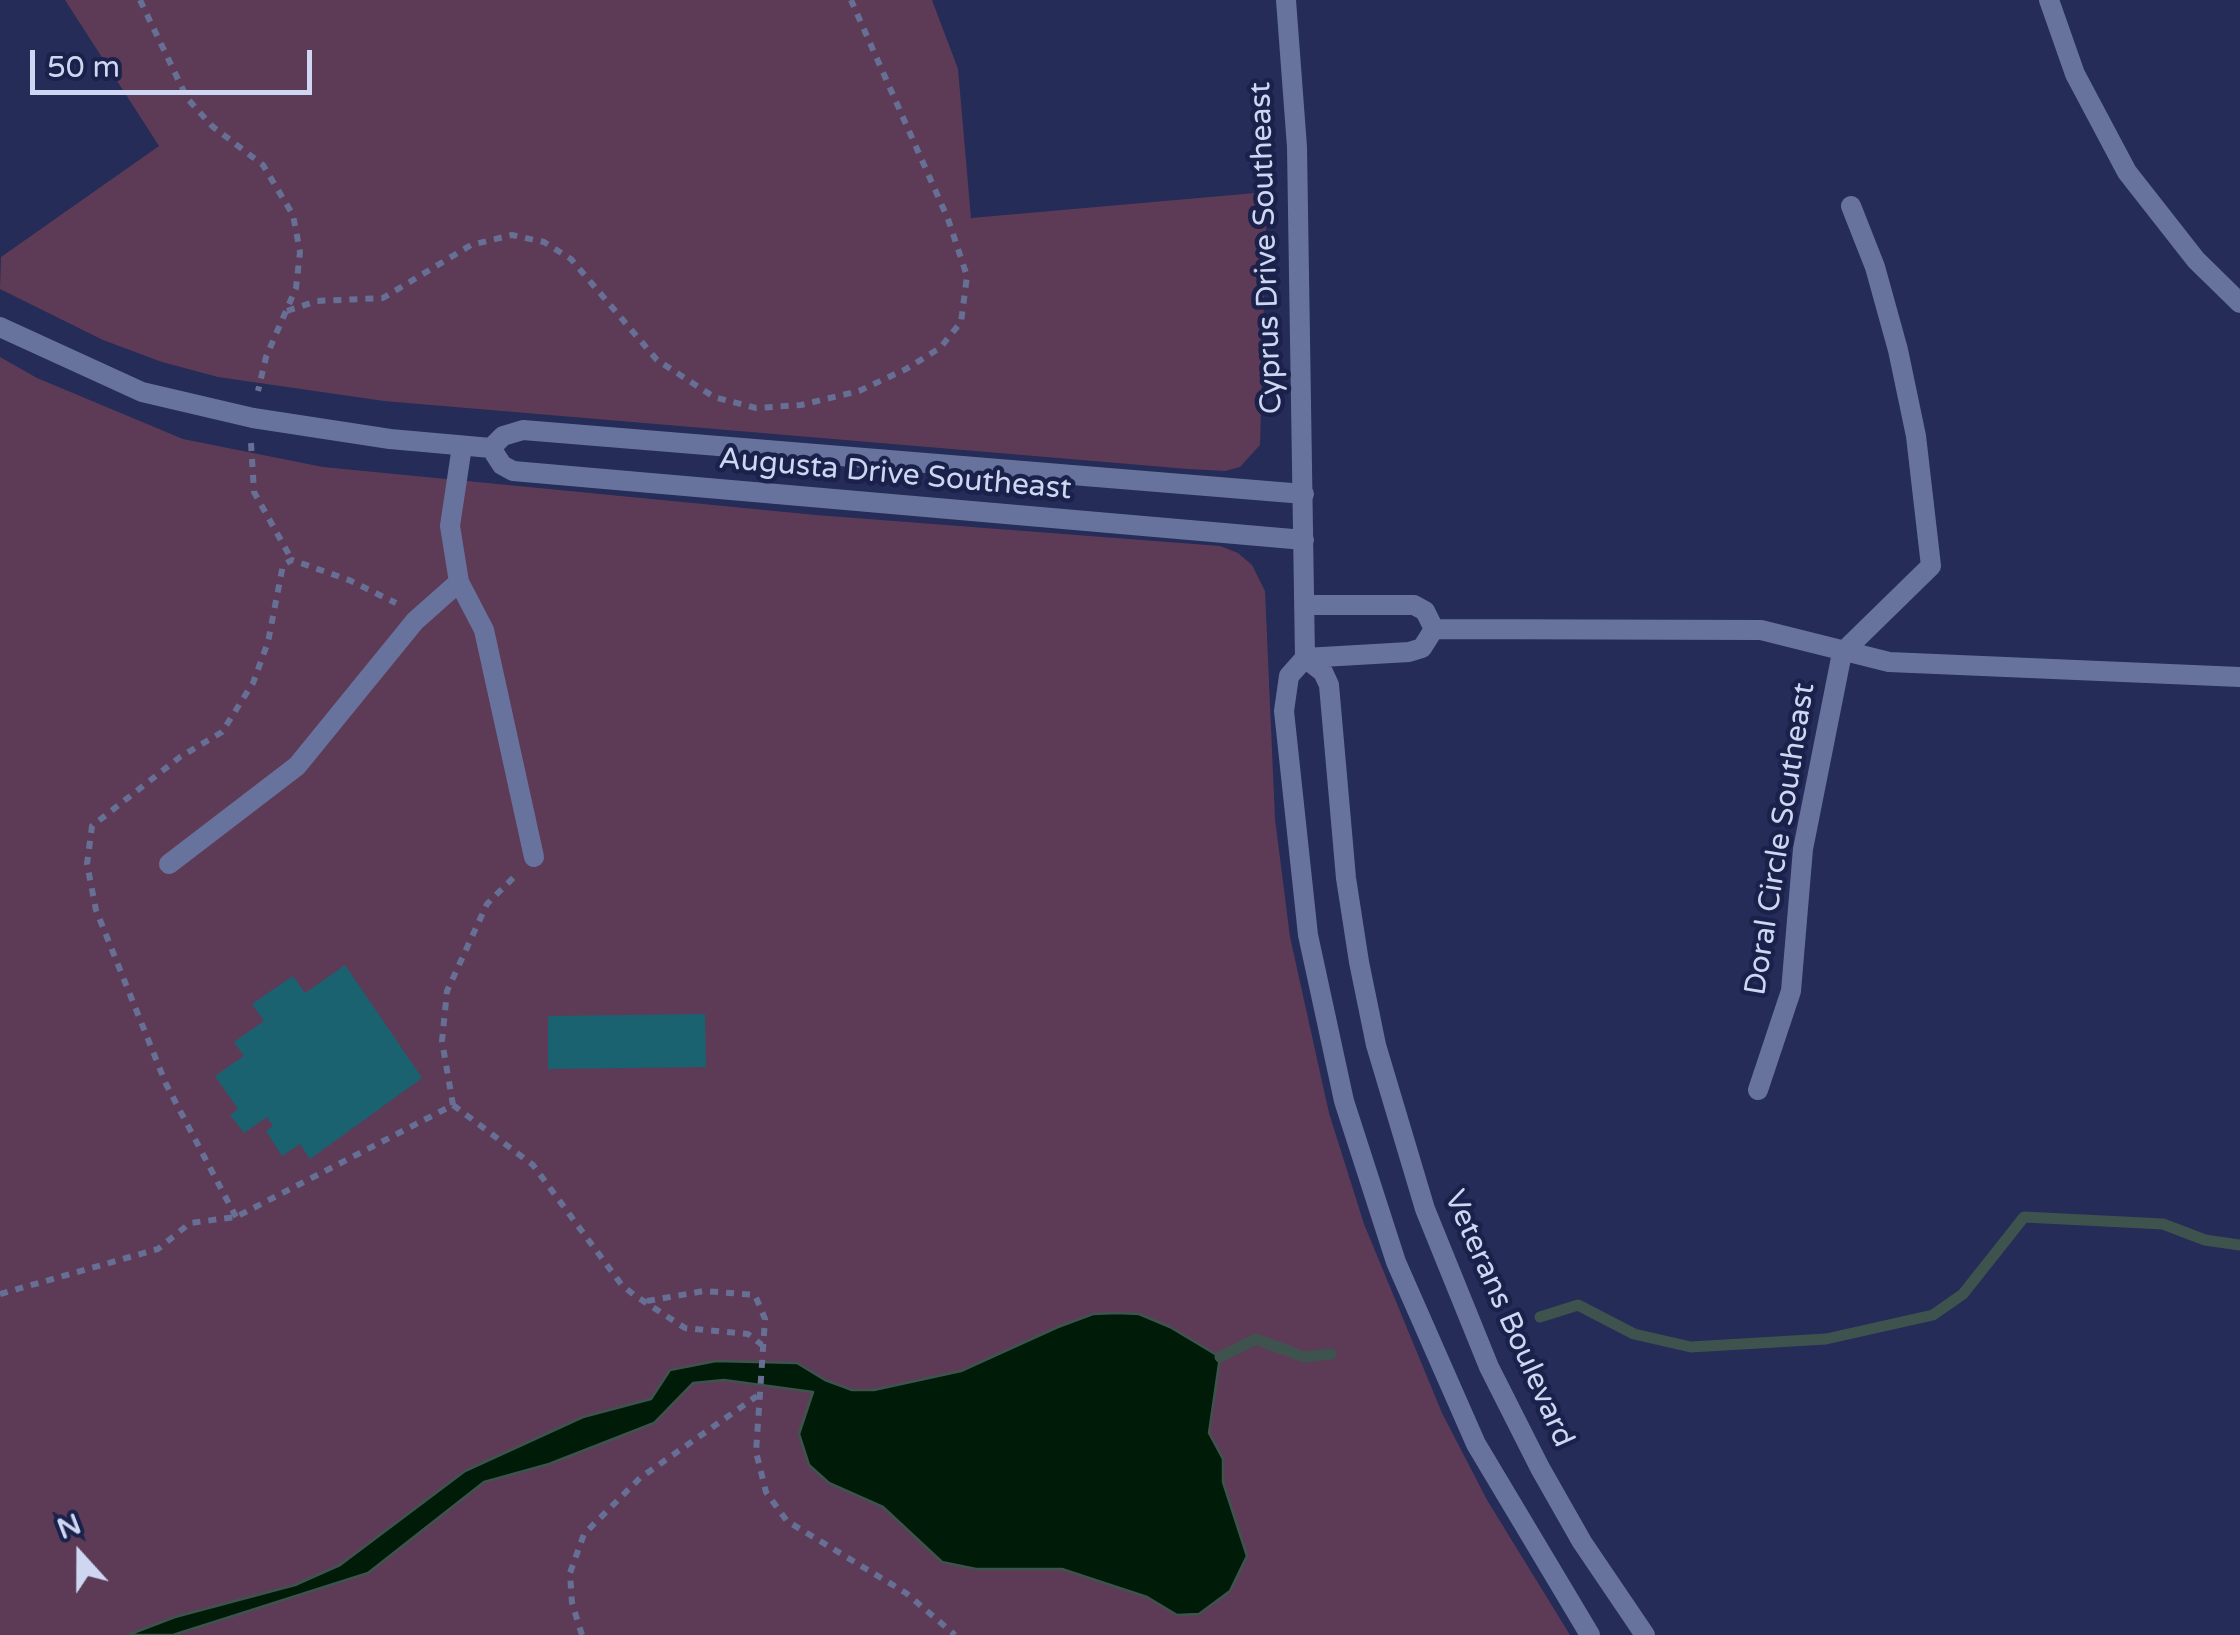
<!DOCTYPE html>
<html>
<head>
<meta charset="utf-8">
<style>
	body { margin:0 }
	#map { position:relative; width:2240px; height:1635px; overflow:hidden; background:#242c57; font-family:"Varela Round",sans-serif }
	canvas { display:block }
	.north { position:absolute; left:30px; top:1505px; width:100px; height:100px; -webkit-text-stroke:8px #1a214b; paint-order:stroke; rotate:339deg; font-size:28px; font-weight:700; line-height:40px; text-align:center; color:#ced6f1 }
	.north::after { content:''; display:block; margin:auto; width:35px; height:45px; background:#ced6f1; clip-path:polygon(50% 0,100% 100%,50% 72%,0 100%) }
	.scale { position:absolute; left:30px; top:50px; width:282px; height:45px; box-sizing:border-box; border:5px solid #ced6f1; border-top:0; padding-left:12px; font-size:30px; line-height:35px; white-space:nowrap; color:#ced6f1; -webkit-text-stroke:8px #1a214b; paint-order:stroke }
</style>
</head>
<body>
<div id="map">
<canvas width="2240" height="1635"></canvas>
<div class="north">N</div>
<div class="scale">50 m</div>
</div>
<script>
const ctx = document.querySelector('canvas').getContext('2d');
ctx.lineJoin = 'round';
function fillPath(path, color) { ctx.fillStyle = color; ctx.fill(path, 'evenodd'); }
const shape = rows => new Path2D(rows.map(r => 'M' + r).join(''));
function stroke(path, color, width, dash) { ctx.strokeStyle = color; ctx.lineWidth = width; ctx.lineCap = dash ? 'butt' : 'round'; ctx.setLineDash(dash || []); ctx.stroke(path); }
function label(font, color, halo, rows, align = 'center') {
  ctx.font = font + ' "Varela Round",sans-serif'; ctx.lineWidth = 9; ctx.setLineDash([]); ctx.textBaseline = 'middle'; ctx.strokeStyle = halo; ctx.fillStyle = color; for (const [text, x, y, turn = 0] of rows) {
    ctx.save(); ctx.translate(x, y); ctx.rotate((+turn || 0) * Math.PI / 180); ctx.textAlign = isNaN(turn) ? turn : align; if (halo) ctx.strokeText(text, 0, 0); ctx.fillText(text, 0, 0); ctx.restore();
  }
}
fillPath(shape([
	[65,0,932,0,958,69,971,218,1267,192,1260,445,1240,467,1225,471,1188,469,384,401,218,377,162,362,103,340,0,289,1,257,159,146],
	[0,357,37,378,183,439,323,467,816,515,1220,546,1238,553,1252,565,1265,591,1275,819,1290,937,1329,1113,1364,1224,1442,1413,1487,1500,1570,1635,0,1635]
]), '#5d3b57');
const water = shape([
	[1117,1313,1139,1314,1170,1327,1220,1357,1209,1433,1223,1459,1223,1482,1247,1556,1230,1591,1199,1614,1177,1615,1147,1597,1062,1569,976,1569,942,1562,883,1507,829,1483,809,1465,799,1434,813,1392,724,1380,693,1383,654,1423,549,1464,484,1482,368,1573,173,1635,128,1635,175,1617,295,1585,340,1565,465,1471,583,1417,651,1399,670,1370,716,1361,797,1363,825,1380,852,1390,874,1390,961,1371,1058,1327,1093,1314,1117,1313]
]);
fillPath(water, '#001b08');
stroke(water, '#3e534e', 2.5);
stroke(shape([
	[1540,1317,1578,1305,1634,1334,1691,1347,1826,1339,1933,1315,1963,1294,2024,1217,2163,1224,2205,1240,2240,1245],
	[1220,1357,1256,1339,1304,1357,1331,1354]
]), '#3e534e', 11);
fillPath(shape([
	[345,965,422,1078,310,1159,300,1144,282,1156,266,1131,273,1126,267,1117,244,1133,230,1115,238,1109,215,1076,244,1056,234,1042,264,1021,252,1004,293,976,305,993],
	[705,1014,706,1067,548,1069,548,1016]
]), '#1a626f');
stroke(shape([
	[140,0,187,98,212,126,263,165,293,215,300,252,296,288,266,357,258,391],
	[287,311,317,301,383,298,471,245,512,235,544,242,571,259,657,360,714,397,756,408,801,405,859,391,906,369,940,348,961,322,967,276,948,219,851,0],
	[251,443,254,492,292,560],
	[453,1105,533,1165,621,1284,634,1295,685,1328,748,1334,762,1345],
	[236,1217,166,1084,96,910,87,864,92,826,180,757,222,732,253,683,268,642,283,565,292,560,349,580,396,603],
	[0,1294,158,1249,190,1223,236,1217,453,1105,442,1041,447,991,487,904,516,875],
	[647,1301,704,1291,755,1295,765,1319,756,1452,766,1492,787,1521,906,1593,955,1635],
	[582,1635,572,1603,570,1573,584,1534,640,1478,757,1396]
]), '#676f94', 6, [8, 8]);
stroke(shape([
	[462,446,450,526,459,582,484,630,534,857],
	[169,864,297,766,415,621,459,582]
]), '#68739d', 20);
stroke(shape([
	[1286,0,1297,147,1305,658,1289,676,1284,711,1308,935,1344,1101,1396,1262,1476,1444,1590,1635],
	[2049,0,2075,74,2127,172,2196,260,2240,303],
	[0,327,142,392,253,418,390,439,491,448,503,436,523,430,1304,494],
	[491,448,502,465,513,471,1304,540],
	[1304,605,1414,605,1425,611,1434,629],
	[1434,629,1761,630,1889,662,2240,677],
	[1305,658,1323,672,1329,685,1346,878,1359,962,1376,1045,1425,1209,1489,1367,1540,1468,1582,1542,1645,1635],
	[1305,658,1409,652,1422,648,1434,629],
	[1758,1090,1791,991,1803,849,1842,653,1931,566,1916,436,1898,350,1875,267,1851,206]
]), '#68739d', 20);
label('30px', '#ced6f1', '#1a214b', [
	["Cyprus Drive Southeast",1267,248,-92],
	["Augusta Drive Southeast",895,475,5],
	["Doral Circle Southeast",1781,839,-81],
	["Veterans Boulevard",1508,1319,66]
]);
</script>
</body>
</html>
